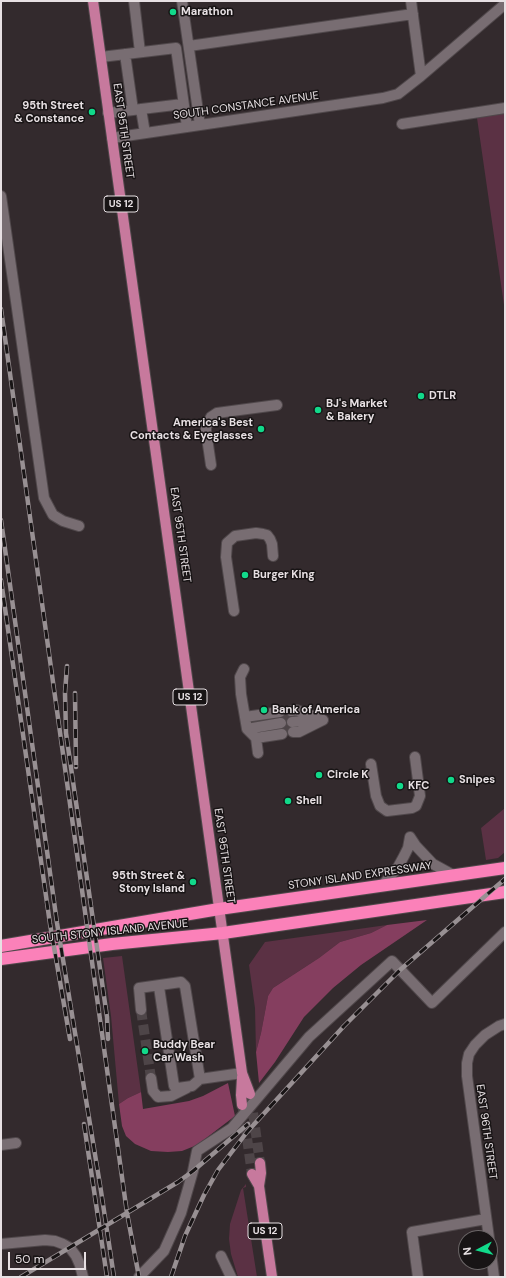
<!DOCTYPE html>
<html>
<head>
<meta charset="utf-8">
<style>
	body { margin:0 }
	#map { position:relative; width:506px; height:1278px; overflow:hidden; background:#332a2d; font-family:"DM Sans",sans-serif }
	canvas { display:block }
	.frame { position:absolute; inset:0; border:2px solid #e7e0e3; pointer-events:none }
	.north { position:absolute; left:458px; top:1230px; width:40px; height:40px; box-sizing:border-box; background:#181415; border:1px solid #6b6667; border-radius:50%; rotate:263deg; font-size:11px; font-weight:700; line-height:16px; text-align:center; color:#e7e0e3 }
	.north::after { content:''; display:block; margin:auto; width:14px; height:18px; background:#11d98a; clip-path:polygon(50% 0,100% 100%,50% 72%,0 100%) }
	.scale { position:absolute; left:8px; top:1252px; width:78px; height:18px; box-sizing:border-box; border:2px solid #e7e0e3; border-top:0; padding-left:5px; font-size:12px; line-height:14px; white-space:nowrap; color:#e7e0e3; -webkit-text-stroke:3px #181415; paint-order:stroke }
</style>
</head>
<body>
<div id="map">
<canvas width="506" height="1278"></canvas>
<div class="frame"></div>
<div class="north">N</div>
<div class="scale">50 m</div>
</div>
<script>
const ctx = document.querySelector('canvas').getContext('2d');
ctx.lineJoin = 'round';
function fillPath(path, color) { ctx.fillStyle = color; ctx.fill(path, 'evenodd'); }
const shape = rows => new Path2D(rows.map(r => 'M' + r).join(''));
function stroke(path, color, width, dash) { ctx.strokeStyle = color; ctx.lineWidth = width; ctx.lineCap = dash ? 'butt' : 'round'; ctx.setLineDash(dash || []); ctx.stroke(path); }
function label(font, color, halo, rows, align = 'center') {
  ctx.font = font + ' "DM Sans",sans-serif'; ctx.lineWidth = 3; ctx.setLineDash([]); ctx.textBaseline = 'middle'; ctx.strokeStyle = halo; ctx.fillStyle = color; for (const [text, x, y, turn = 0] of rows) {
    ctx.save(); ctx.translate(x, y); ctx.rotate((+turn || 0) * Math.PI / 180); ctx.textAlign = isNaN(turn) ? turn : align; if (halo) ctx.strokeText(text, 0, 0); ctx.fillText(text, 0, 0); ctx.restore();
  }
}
fillPath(shape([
	[505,109,505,312,477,118],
	[505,808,505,852,498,858,486,860,481,828],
	[387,925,371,933,340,942,319,958,273,988,268,996,261,1033,256,1052,255,1008,249,965,265,942],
	[122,956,141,1092,128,1098,119,1104,111,1016,103,958],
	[246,1184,246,1187,243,1188,257,1277,238,1277,231,1254,229,1239,230,1224,241,1190]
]), '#5b3144');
fillPath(shape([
	[427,920,361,965,333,988,304,1017,275,1062,259,1083,256,1052,261,1033,268,996,273,988,319,958,340,942,371,933,387,925],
	[228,1083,235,1116,197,1145,182,1151,168,1152,151,1151,135,1144,126,1136,122,1126,119,1104,128,1098,141,1092,143,1109,189,1101,203,1096]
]), '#853e5f');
stroke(shape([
	[280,718,292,716],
	[282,729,293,727],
	[141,1010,151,1078]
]), '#4e4548', 10, [10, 5]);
stroke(shape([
	[251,1098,260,1163],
	[243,1109,252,1174]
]), '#4e4548', 10, [10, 5]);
const minor = shape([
	[134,1,140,52],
	[182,1,200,125],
	[411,1,421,76],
	[189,46,413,14],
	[125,54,133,110],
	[101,57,176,48,187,127],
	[141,109,145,133],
	[108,113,183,104],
	[402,124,505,108],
	[112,138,383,98,398,94,421,76,505,4],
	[1,196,44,498,53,515,63,521,79,526],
	[211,465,206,431,206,427,211,417,217,413,277,405],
	[234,611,226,557,227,543,235,536,256,533,263,534,267,535,270,539,272,544,273,556],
	[244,669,240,677,241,694,247,729,256,738,258,753],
	[291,711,296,710,323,720],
	[245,717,280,712],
	[292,722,317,720],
	[247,729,281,723],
	[293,732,299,732,323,720],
	[256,738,282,734],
	[371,764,376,796,380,806,387,811,412,808,416,806,420,796,415,757],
	[410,837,416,846,433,864,453,875],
	[382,886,398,867,404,856,408,848,410,837],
	[141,1010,139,988,160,985],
	[151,1078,153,1091,158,1097,171,1096,187,1088],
	[200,1079,185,986,181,982,160,985,159,987,174,1086,178,1088,192,1086,200,1079,242,1073],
	[1,1145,16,1143],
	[489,1238,467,1076,467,1063,469,1054,475,1045,485,1035,499,1026,505,1024],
	[1,1244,45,1240,55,1241,63,1244,70,1248,76,1256,80,1265,83,1277],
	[490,1245,494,1277],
	[221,1256,231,1277],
	[139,1277,164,1251,181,1213,193,1171,197,1151,232,1128,309,1037,392,961,432,1003,505,932],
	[418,1277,412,1232,486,1219]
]);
const major = shape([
	[93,1,242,1073,250,1094],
	[242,1077,241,1095,242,1105],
	[252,1174,259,1186,272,1277],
	[259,1186,261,1173,260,1163]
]);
const highway = shape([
	[1,946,219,909,505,868],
	[1,959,112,944,223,933,505,892]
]);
stroke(minor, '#50484b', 12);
stroke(major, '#50484b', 12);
stroke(highway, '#50484b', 14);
stroke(minor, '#786d72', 10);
stroke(major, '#c7799d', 10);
stroke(highway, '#fb81b9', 12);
const rail = shape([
	[1,309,127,1213,139,1277],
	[1,520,57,923,101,1191,114,1277],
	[1,580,50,924,70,1039],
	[67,666,65,693,66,733,107,1017,108,1039],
	[75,693,76,767],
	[84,1124,107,1277],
	[21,1277,178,1182,193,1171,248,1124],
	[171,1277,185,1236,204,1195,218,1170,247,1132,344,1026,400,970,505,879]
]);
stroke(rail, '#989093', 4.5);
stroke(rail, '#181415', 3, [9]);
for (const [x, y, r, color] of [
	[173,12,4,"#11d98a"],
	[92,112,4,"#11d98a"],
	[421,396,4,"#11d98a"],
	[318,410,4,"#11d98a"],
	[261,429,4,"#11d98a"],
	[245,575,4,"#11d98a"],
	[264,710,4,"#11d98a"],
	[319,775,4,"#11d98a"],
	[451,780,4,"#11d98a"],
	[400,786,4,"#11d98a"],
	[288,801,4,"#11d98a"],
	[193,882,4,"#11d98a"],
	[145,1051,4,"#11d98a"]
]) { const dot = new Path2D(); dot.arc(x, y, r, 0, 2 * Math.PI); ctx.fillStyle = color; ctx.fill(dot); stroke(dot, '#181415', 1.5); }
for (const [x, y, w] of [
	[121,204,34],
	[190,697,34],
	[265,1231,34]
]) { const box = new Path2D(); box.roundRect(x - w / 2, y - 8, w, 16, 3); ctx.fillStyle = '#181415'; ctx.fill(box); stroke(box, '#e7e0e3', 1); }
label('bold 10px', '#e7e0e3', null, [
	["US 12",121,204],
	["US 12",190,697],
	["US 12",265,1231]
]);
label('bold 11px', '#e7e0e3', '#181415', [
	["Marathon",181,12],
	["95th Street",84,106,"right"],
	["& Constance",84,119,"right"],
	["DTLR",429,396],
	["BJ's Market",326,404],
	["& Bakery",326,417],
	["America's Best",253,423,"right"],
	["Contacts & Eyeglasses",253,436,"right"],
	["Burger King",253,575],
	["Bank of America",272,710],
	["Circle K",327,775],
	["Snipes",459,780],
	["KFC",408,786],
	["Shell",296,801],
	["95th Street &",185,876,"right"],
	["Stony Island",185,889,"right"],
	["Buddy Bear",153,1045],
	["Car Wash",153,1058]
], 'left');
label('11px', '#e7e0e3', '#181415', [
	["SOUTH CONSTANCE AVENUE",246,106,-8],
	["EAST 95TH STREET",123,131,82],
	["EAST 95TH STREET",180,535,82],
	["EAST 95TH STREET",224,856,82],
	["STONY ISLAND EXPRESSWAY",360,876,-8],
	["SOUTH STONY ISLAND AVENUE",110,932,-6],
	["EAST 96TH STREET",486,1132,82]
]);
</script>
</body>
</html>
